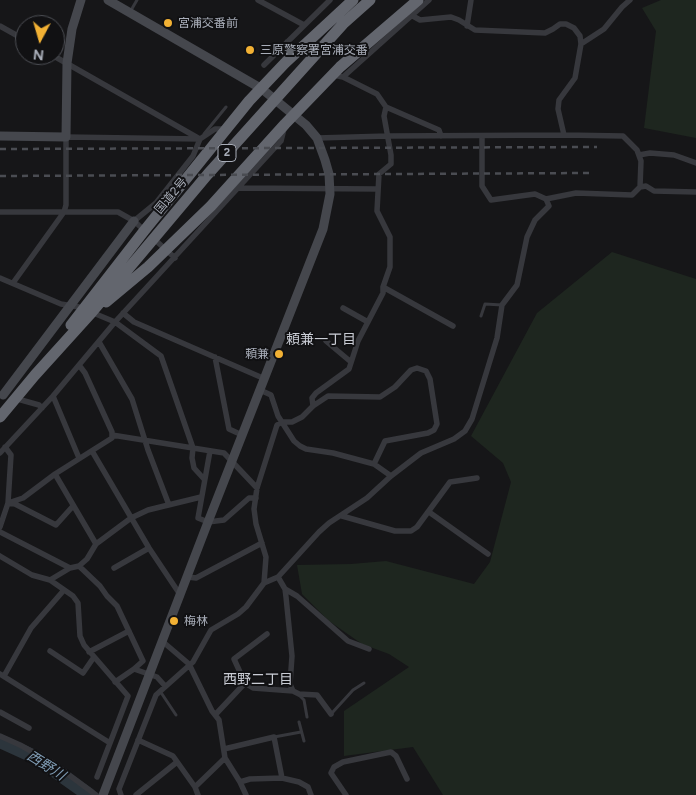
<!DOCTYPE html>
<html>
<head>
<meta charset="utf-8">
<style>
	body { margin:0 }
	#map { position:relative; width:696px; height:795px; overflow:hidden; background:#161618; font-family:Figtree,sans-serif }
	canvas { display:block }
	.north { position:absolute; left:15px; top:15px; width:50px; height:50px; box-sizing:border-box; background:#111113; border:1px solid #4d4f55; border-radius:50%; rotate:186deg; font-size:14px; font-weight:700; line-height:20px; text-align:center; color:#a8adb8 }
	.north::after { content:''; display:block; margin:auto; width:18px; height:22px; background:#f2b134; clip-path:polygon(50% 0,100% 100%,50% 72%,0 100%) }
</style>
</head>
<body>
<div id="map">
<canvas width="696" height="795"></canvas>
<div class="north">N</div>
</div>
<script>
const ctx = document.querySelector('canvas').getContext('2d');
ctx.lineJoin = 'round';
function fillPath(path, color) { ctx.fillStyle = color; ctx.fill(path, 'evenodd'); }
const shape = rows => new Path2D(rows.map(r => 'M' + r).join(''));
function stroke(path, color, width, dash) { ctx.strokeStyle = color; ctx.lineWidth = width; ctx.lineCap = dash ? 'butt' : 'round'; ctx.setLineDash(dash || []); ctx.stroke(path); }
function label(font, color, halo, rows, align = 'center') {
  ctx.font = font + ' Figtree,"Noto Sans JP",sans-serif'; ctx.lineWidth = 4; ctx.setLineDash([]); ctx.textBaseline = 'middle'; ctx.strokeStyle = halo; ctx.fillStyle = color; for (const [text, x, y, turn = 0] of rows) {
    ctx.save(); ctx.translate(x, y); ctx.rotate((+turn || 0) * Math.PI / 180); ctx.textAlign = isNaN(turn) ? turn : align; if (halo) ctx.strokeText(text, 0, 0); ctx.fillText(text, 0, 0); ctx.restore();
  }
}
fillPath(shape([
	[661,0,696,0,696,138,644,128,656,31,642,8],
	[612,252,696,279,696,795,443,795,413,747,344,756,344,711,409,667,389,654,362,644,329,621,302,594,297,565,351,564,386,561,474,584,490,562,511,482,503,463,471,436,537,313]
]), '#1e261f');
stroke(shape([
	[0,741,37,758,89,795]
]), '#2c353c', 14);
stroke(shape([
	[130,12,137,0],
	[204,134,226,107],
	[481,316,485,304,502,305],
	[160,691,176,715],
	[299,695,304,700,307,717],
	[332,713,353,690,364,683],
	[299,722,304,741],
	[274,737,301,732]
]), '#37383d', 3);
stroke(shape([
	[258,0,304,25],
	[411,15,420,20,451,17,459,20,475,30,545,33,553,29,560,24,566,24,574,28,580,36,581,44,575,78,559,100,558,109,564,135],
	[0,26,25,40],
	[467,26,471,0],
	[581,44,604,29,622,7,630,0],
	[52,55,198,138],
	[285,61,287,42],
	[264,65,330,0],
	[333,75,343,77,377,94,386,107,439,130,441,136],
	[343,77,429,0],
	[317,138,388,136,564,135,623,136,637,150,641,161,640,187,632,195,576,193,546,199,535,194,491,200,482,186,482,136],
	[639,155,650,153,674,155,696,163],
	[640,187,646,186,654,191,696,192],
	[239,188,378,189],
	[0,212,118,212,134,221,144,230],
	[134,221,156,203,193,156,200,139,215,129,225,129],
	[153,238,175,258],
	[0,278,61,304,79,307,115,322,161,356,193,448,192,458,194,468,204,479],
	[13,283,64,212,66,205,66,137,200,139],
	[383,287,390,267,390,237,377,211,379,174,391,164,391,155,384,116,386,107],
	[343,308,368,322],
	[123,313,134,322,265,379],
	[326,341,351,362],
	[99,342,132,399,148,450,169,505],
	[215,357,229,429,242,435],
	[260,390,271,395,278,416,294,441,300,446,306,449,333,453,374,464,391,476],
	[53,396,79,458],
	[14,398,39,405,42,408],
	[313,406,312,398,316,393,349,369,358,341,383,293,383,287,453,326],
	[112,435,224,453,257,488],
	[92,451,149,548,181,596],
	[210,451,198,518,208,522,224,520,249,498,256,498],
	[0,453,53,396,115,322,281,141,284,129],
	[55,474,96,544],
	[8,503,23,498,55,474,112,438,112,432,85,373,79,365],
	[8,503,15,504,56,525,73,506],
	[429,512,488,554],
	[342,516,395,531,411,531,417,527,450,482,477,478],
	[0,527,8,503,11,455,5,447],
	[0,532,70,568],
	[0,556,32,575,50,580,73,596,78,603,80,636,84,645,128,696,97,777],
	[79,566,100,586,107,596,117,606,143,661,134,669],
	[114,568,149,548],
	[188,577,196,578,262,543],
	[278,577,285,589,286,597,292,656,290,684,293,691,299,694,317,695,331,714],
	[50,580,70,568,79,566,87,559,96,544,131,518,148,510,201,497],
	[264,583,278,577,319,532,329,523,367,498,391,476,421,453,454,439,465,431,472,419,497,338,502,305,517,285,527,237,535,220,549,206,546,199],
	[285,589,297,596,348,641,369,649],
	[162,641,189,664,212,711,219,720,225,758,240,782,246,795],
	[50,651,83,673,94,657],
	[89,652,129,631],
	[0,674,110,743],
	[4,676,31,628,64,590],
	[115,682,134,669,157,677,165,686],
	[245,683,253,688,293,691],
	[0,712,29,728],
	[215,715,245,683,234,659,267,634],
	[0,736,20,745,53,763,96,795],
	[138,740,173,756,195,787,198,795],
	[224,749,274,737,282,778],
	[240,782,250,779,282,778,299,782,308,787,311,795],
	[195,787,225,758],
	[121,795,119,789,156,695,193,662,211,630,238,614,246,607,264,583,266,557,256,524,254,509,257,488,277,425,282,422,292,422,302,417,313,406,328,396,380,397,395,387,411,370,417,368,426,371,430,379,437,424,434,430,428,433,385,441,374,464],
	[136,795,177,762],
	[346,795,331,773,334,767,343,762,391,752,396,756,407,779]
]), '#37383d', 5.5);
stroke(shape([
	[0,136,66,137,67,63,72,29,81,0],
	[3,395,134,221],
	[103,795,208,522,323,229,330,194,329,174,325,160,317,138,306,125,262,89,108,0]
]), '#45474d', 9);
stroke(shape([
	[106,302,148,267,211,206,285,124,340,67,418,0],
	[71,325,144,231,249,101,285,63,353,0],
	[0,417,35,375,92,312,208,174,343,24,370,0]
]), '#63666e', 11);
stroke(shape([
	[0,149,597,147],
	[0,176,591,173]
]), '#4a4c52', 2.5, [6, 5]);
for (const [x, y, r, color] of [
	[168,23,5,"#f2b134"],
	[250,50,5,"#f2b134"],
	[279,354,5,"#f2b134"],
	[174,621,5,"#f2b134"]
]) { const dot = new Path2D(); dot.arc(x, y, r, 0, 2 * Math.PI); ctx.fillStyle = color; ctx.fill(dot); stroke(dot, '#111113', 2); }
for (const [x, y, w] of [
	[227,153,18]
]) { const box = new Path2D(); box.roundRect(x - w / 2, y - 8.5, w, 17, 4); ctx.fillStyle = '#111113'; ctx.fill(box); stroke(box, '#a8adb8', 1); }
label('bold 11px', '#a8adb8', null, [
	["2",227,153]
]);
label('12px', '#a8adb8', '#111113', [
	["宮浦交番前",178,23],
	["三原警察署宮浦交番",260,50],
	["頼兼",269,354,"right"],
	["梅林",184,621]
], 'left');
label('12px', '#a8adb8', '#111113', [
	["国道2号",171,196,-50]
]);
label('14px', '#c9ccd4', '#111113', [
	["頼兼一丁目",321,340],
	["西野二丁目",258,680]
]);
label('italic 14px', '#7f9bb3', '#111113', [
	["西野川",46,766,32]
]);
</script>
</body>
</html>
